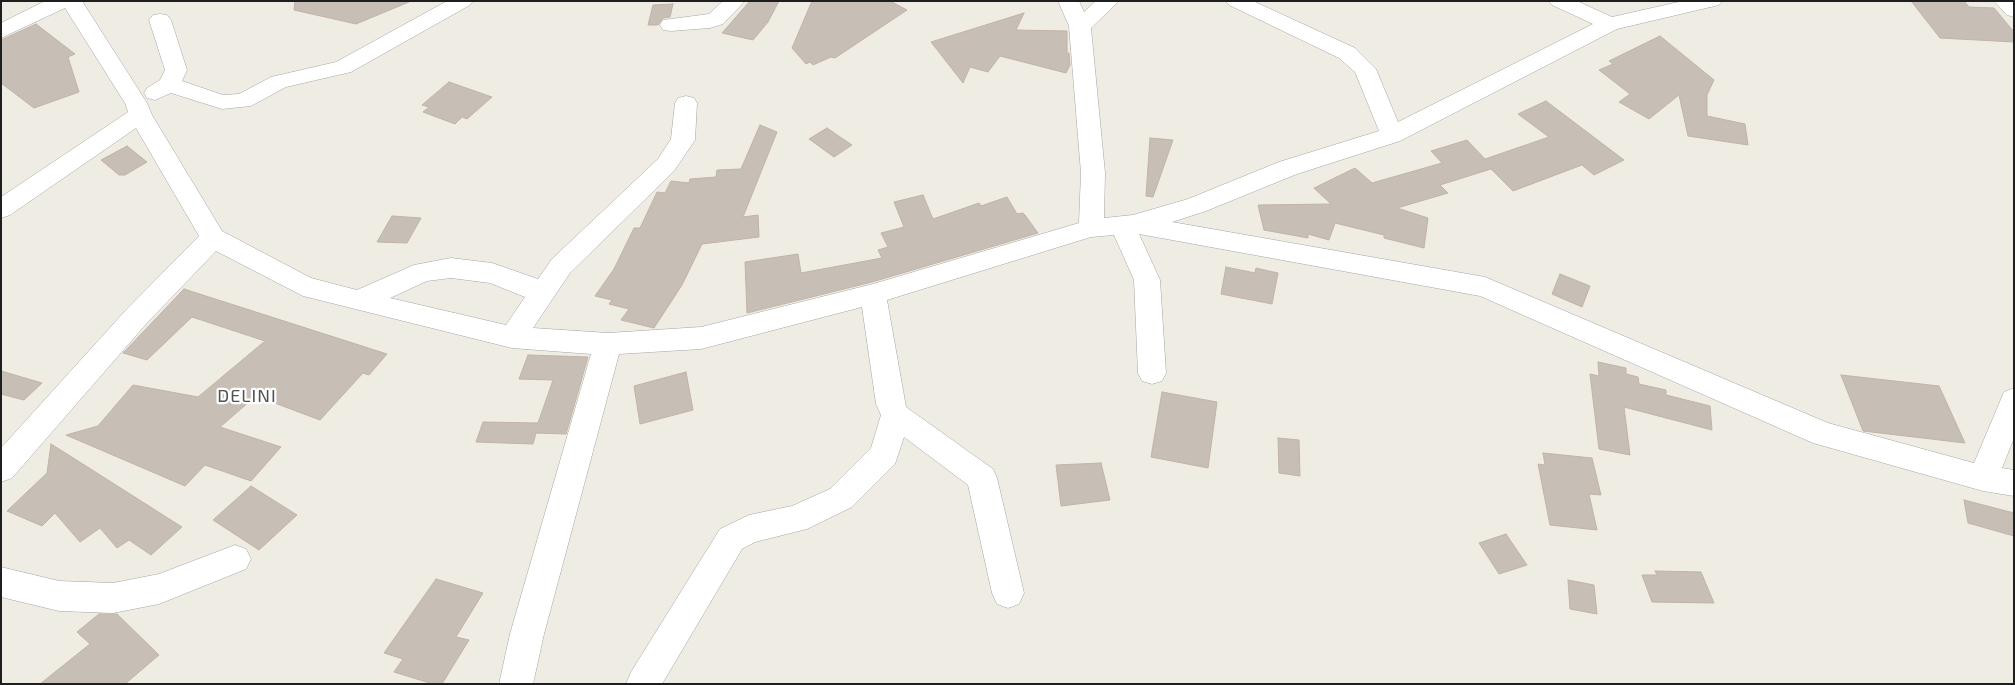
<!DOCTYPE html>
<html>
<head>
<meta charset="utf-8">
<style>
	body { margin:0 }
	#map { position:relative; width:2015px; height:685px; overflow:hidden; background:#efece3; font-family:"Exo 2",sans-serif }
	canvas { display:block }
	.frame { position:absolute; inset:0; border:2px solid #1e1e1e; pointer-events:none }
</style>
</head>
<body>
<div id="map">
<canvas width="2015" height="685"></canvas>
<div class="frame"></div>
</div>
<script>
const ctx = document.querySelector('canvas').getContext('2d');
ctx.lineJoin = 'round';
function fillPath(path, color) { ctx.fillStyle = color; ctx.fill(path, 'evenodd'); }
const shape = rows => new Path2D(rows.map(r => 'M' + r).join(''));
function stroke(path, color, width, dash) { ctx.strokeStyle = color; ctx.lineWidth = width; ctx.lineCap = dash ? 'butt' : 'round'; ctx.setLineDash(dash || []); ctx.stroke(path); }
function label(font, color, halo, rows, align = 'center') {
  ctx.font = font + ' "Exo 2",sans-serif'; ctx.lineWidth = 4.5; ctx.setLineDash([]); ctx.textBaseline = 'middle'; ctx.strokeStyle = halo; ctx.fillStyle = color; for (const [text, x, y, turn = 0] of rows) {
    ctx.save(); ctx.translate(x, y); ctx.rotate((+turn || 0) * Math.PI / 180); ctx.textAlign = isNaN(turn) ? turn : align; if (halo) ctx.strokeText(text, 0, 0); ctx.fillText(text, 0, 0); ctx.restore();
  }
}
const building = shape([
	[295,1,409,1,409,2,356,24,294,10,295,1],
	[750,1,779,1,768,22,753,40,722,33,750,1],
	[812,1,890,1,907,10,835,58,831,57,813,65,810,62,806,64,792,48,812,1],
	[1911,1,1964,1,1969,7,1994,8,2014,32,2014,42,1940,38,1911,1],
	[673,4,670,17,663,18,658,25,648,25,653,5,673,4],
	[1024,13,1016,30,1067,31,1067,53,1069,53,1070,65,1066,73,1000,56,988,72,970,67,963,83,931,42,1024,13],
	[36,24,75,54,68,57,79,92,34,108,1,83,1,40,36,24],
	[1660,36,1714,80,1707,95,1707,116,1745,124,1748,145,1688,136,1679,95,1649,119,1619,102,1630,94,1599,70,1613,64,1609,61,1660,36],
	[449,82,492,97,467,119,462,117,455,124,423,112,429,107,422,105,449,82],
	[1546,101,1624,160,1594,175,1582,165,1513,191,1491,169,1440,185,1448,193,1397,208,1428,218,1424,248,1384,238,1384,235,1335,223,1329,240,1308,234,1308,238,1264,230,1258,205,1331,204,1314,188,1355,168,1372,183,1442,163,1431,151,1467,140,1485,159,1549,137,1518,114,1546,101],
	[760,125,777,132,743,217,758,215,759,237,702,244,682,285,654,328,621,320,629,309,609,304,612,300,595,296,614,269,634,228,640,228,657,192,665,193,671,181,689,183,690,179,716,177,717,170,741,169,760,125],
	[827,128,852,145,834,157,809,139,827,128],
	[1150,138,1173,140,1153,197,1146,196,1150,138],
	[127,146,147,162,125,175,119,175,101,160,127,146],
	[923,195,933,219,979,203,981,206,1007,197,1017,214,1023,213,1025,215,1038,233,872,282,747,313,745,262,798,254,801,273,882,258,878,250,888,247,881,233,904,227,894,202,923,195],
	[392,216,421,218,407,243,377,242,392,216],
	[1226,267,1255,273,1256,268,1278,273,1272,304,1221,294,1226,267],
	[1560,274,1590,286,1582,307,1552,294,1560,274],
	[184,289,387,354,369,375,363,373,320,420,256,396,220,427,281,447,251,481,205,465,185,486,66,435,98,426,133,385,198,397,265,341,192,317,147,360,123,353,184,289],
	[528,355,588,357,566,434,536,433,533,444,476,442,483,422,538,423,553,380,519,379,528,355],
	[1598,362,1626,368,1626,374,1638,377,1639,384,1666,390,1666,395,1710,406,1712,430,1624,407,1630,455,1599,449,1590,374,1599,376,1598,362],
	[1,371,42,383,24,400,1,394,1,371],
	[686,372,693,410,640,424,634,386,686,372],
	[1841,375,1939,386,1965,443,1863,431,1841,375],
	[1162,392,1217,402,1208,468,1151,457,1162,392],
	[1278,438,1299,440,1300,476,1279,473,1278,438],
	[51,444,67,454,182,527,151,555,129,540,117,548,100,528,80,542,55,513,42,526,7,511,47,473,51,444],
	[1543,453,1592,458,1601,495,1589,494,1597,530,1550,525,1538,464,1545,465,1543,453],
	[1101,463,1110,500,1061,506,1056,465,1101,463],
	[251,486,297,515,259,550,213,520,251,486],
	[1964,500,2014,513,2014,536,1968,523,1964,500],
	[1506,534,1527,565,1499,574,1479,543,1506,534],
	[1655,571,1701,572,1714,603,1652,602,1642,575,1657,575,1655,571],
	[436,579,483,593,456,637,469,640,442,684,433,684,394,672,403,659,384,653,436,579],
	[1568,580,1594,585,1597,614,1570,609,1568,580],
	[99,614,117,614,159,655,125,684,40,684,90,644,77,632,99,614]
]);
fillPath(building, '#c7beb6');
stroke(building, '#c1b3a5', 1);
const minor = shape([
	[45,1,82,1,147,103,152,115,222,231,311,278,357,290,414,265,451,258,492,263,538,279,552,259,658,159,671,139,675,103,678,98,686,96,694,98,697,103,695,140,674,171,570,273,533,328,608,333,701,327,873,284,1079,223,1081,173,1069,26,1058,1,1079,1,1084,12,1096,1,1119,1,1091,28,1105,173,1104,218,1133,215,1188,199,1279,162,1379,131,1355,72,1339,58,1229,5,1226,1,1253,1,1355,48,1376,69,1398,122,1593,24,1552,5,1549,1,1577,1,1612,17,1683,1,1722,1,1719,5,1617,29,1400,141,1297,174,1206,211,1172,222,1485,277,1828,423,1974,463,2004,392,2014,388,2014,438,2002,468,2014,470,2014,496,1983,491,1813,443,1480,296,1139,234,1160,280,1166,373,1162,381,1152,384,1142,381,1138,373,1134,280,1114,235,1091,237,887,300,906,407,993,469,997,478,1024,593,1019,604,1008,608,997,604,992,593,968,485,904,437,895,464,852,507,807,529,755,542,742,549,662,684,626,684,631,672,720,529,749,515,792,506,830,489,871,448,881,415,876,404,862,307,701,349,619,354,544,634,533,684,499,684,510,634,591,354,512,348,303,296,216,251,146,324,12,478,1,482,1,448,126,310,199,236,136,128,10,215,1,218,1,197,128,112,125,103,65,8,1,38,1,23,45,1],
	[451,278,490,283,525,297,506,325,390,298,427,281,451,278],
	[447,1,473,1,470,5,351,72,286,87,251,106,222,109,171,93,155,100,147,98,144,93,147,88,160,80,165,70,149,20,153,15,160,14,167,15,171,20,187,70,182,81,223,95,239,94,271,77,336,62,447,1],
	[723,1,745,1,723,24,710,28,671,31,663,30,660,25,663,20,671,19,709,14,723,1],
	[1994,1,2014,1,2014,17,2007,15,1994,1],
	[235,545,246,549,251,559,246,569,159,604,113,613,59,611,1,597,1,567,59,581,113,583,159,574,235,545]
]);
stroke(minor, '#a5a5a5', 1);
fillPath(minor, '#fff');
ctx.letterSpacing = '1px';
label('18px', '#515151', '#fff', [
	["DELINI",247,396]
]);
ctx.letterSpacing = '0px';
</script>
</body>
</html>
